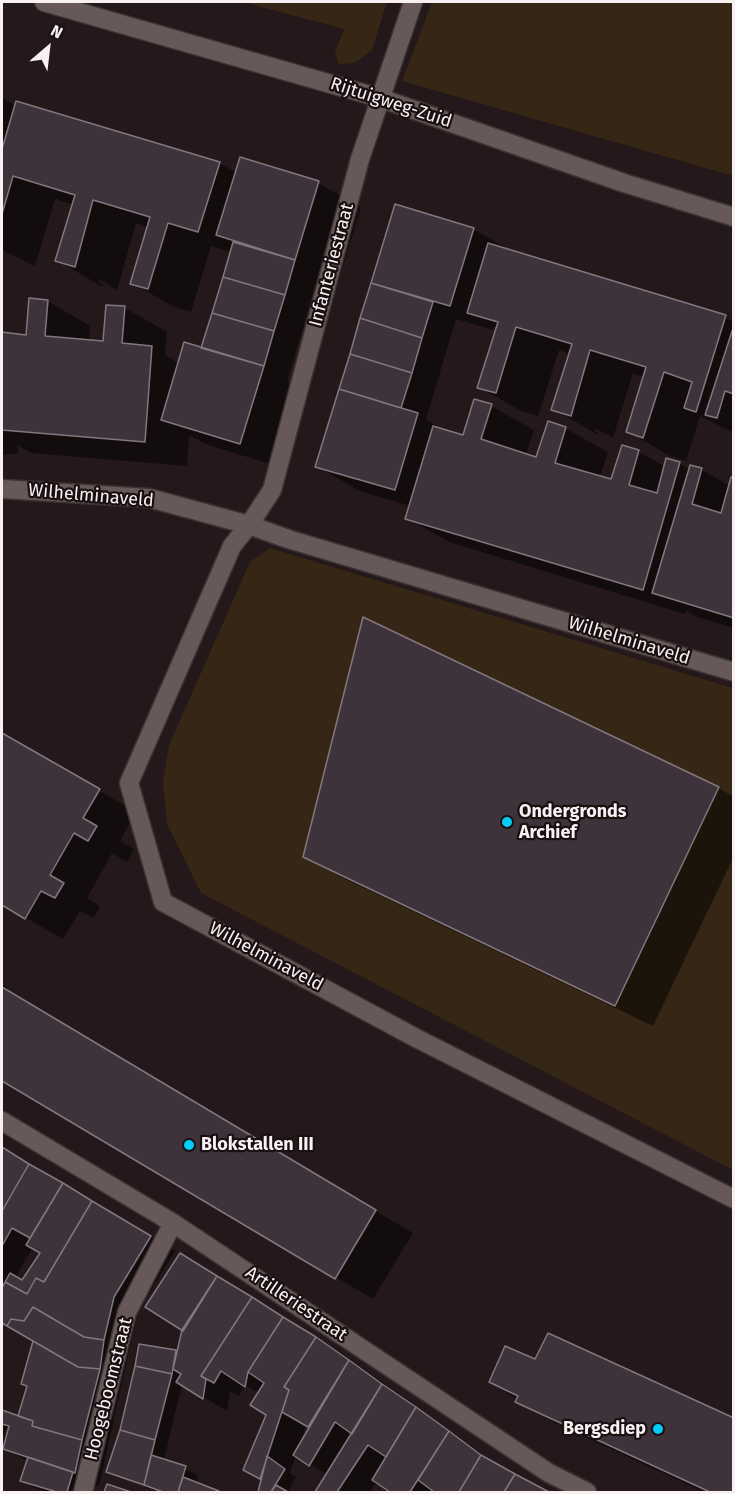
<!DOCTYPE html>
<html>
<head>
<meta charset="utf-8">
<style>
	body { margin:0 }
	#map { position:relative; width:735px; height:1494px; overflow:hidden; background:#24181a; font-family:"Fira Sans",sans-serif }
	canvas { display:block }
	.frame { position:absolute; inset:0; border:3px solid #f9f0f1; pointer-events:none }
	.north { position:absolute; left:18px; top:18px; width:60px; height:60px; -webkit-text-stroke:4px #1a0f11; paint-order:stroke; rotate:28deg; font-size:16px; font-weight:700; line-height:24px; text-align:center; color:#f9f0f1 }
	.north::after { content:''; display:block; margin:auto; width:21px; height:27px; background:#f9f0f1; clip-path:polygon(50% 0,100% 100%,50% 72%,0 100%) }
</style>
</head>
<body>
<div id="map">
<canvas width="735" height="1494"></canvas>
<div class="frame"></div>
<div class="north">N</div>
</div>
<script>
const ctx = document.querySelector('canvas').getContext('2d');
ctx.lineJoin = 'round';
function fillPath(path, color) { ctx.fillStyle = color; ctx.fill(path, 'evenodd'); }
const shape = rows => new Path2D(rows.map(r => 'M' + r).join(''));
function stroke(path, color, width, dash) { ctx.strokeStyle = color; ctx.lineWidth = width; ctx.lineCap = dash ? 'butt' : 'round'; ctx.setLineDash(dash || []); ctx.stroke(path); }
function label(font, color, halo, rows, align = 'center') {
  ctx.font = font + ' "Fira Sans",sans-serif'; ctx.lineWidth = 4.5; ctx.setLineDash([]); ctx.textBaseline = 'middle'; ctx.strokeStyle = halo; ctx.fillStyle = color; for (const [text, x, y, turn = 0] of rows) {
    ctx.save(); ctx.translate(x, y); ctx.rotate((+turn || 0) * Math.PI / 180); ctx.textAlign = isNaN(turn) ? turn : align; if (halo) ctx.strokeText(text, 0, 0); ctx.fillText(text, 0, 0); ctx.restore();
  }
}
fillPath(shape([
	[243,2,387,2,372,50,355,63,338,64,335,52,344,29],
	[432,2,733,2,733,176,402,81],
	[270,548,733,688,733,1170,201,893,167,824,163,783,169,745,250,562]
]), '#352615');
fillPath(shape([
	[2,98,16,106,219,163,237,173,318,183,361,207,338,283,318,277,287,382,305,392,283,468,205,444,189,435,187,466,31,453,17,445,18,453,2,455,2,334,27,336,48,301,90,326,89,342,104,343,108,307,125,308,167,332,165,355,180,364,202,349,232,252,211,246,191,312,174,307,132,283,148,227,136,223,117,290,99,279,99,282,106,287,99,285,57,260,74,205,55,199,35,266,2,250],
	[473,229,515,253,734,321,734,433,700,416,686,461,670,456,627,431,644,377,633,373,613,438,595,428,595,431,602,436,595,433,553,409,570,354,559,350,538,416,521,411,479,387,497,328,494,326,493,330,456,319,426,419,447,432,464,437,491,406,534,430,526,455,537,459,565,428,608,452,600,477,612,481,623,446,639,452,666,467,679,463,690,470,691,467,702,470,730,486,734,480,734,628,697,617,686,611,685,614,449,542,407,518,411,506,359,491,317,466,378,286,373,283],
	[2,735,136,812,120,841,134,849,127,862,112,853,87,898,100,906,94,918,80,911,63,939,2,904],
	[718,788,734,797,734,856,653,1026,343,878,305,856],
	[2,984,8,988,6,991,413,1233,373,1299,2,1080],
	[2,1150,175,1251,138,1311,99,1486,85,1481,82,1492,50,1492,35,1488,22,1480,28,1462,4,1448,10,1429,7,1427,4,1435,2,1435,2,1412,19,1417,28,1387,22,1384,35,1341,2,1322],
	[33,1247,42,1253,23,1282,15,1278],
	[204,1269,340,1352,502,1468,546,1492,393,1492,377,1482,370,1492,317,1492,328,1475,296,1455,290,1473,296,1477,288,1492,261,1492,258,1491,261,1479,245,1469,267,1414,259,1393,245,1385,239,1396,230,1391,227,1411,182,1384,164,1460,198,1475,196,1483,219,1492,158,1492,108,1472,127,1413,140,1346,178,1353],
	[306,1425,310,1427,303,1440,301,1440],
	[536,1361,734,1420,734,1492,704,1492,555,1423,490,1382]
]), '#0007');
const building = shape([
	[16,101,220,162,198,232,168,223,148,289,130,284,150,217,93,200,75,267,55,261,75,195,13,176,2,214,2,149,16,101],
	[240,157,319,181,295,260,216,235,240,157],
	[395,204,474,228,450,306,371,283,395,204],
	[233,242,295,260,285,295,223,277,233,242],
	[488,243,726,315,696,412,684,408,692,382,664,372,643,438,626,432,646,367,590,350,571,416,551,410,572,344,516,327,496,393,477,388,498,322,467,313,488,243],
	[223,277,285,295,274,331,212,313,223,277],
	[371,283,433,302,422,338,360,318,371,283],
	[29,298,48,300,45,336,103,341,106,305,125,306,122,343,152,346,145,442,2,430,2,332,26,335,29,298],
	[212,313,274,331,264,366,201,348,212,313],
	[360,318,422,338,412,373,350,354,360,318],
	[734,325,734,394,725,391,717,418,705,415,734,325],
	[184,342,264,366,240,444,161,420,184,342],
	[350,354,412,373,401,408,339,389,350,354],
	[339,389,418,413,395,490,315,467,339,389],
	[474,399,492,404,481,439,536,457,548,421,566,427,555,463,611,479,622,445,639,450,629,485,657,493,666,458,680,462,643,590,405,519,433,426,463,435,474,399],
	[690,465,702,468,692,504,721,513,731,477,734,478,734,618,652,593,690,465],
	[363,617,719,787,615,1006,303,857,363,617],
	[2,733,100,789,83,818,97,826,88,841,74,833,50,875,64,883,55,898,41,891,25,919,2,905,2,733],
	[2,987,376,1210,335,1279,2,1081,2,987],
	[2,1147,29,1164,2,1211,2,1147],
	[29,1164,63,1183,30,1238,12,1228,2,1246,2,1211,29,1164],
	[63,1183,92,1201,44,1282,36,1278,27,1294,5,1282,10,1273,22,1280,40,1253,26,1245,63,1183],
	[92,1201,151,1236,114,1297,104,1340,84,1337,33,1307,24,1321,11,1319,7,1326,2,1323,2,1288,5,1282,27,1294,36,1278,44,1282,92,1201],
	[180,1253,217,1276,183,1331,145,1307,180,1253],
	[217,1276,252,1297,201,1376,206,1379,203,1399,176,1382,181,1374,173,1369,182,1330,217,1276],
	[252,1297,283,1317,248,1372,245,1387,221,1371,214,1383,201,1376,252,1297],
	[33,1307,84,1337,104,1340,100,1369,78,1367,7,1326,11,1319,24,1321,33,1307],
	[283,1317,316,1337,284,1387,289,1390,260,1479,243,1470,266,1415,250,1405,264,1383,248,1372,283,1317],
	[548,1333,734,1418,734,1492,710,1492,515,1402,518,1396,489,1382,505,1346,535,1359,548,1333],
	[316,1337,349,1360,308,1427,282,1412,289,1390,284,1387,316,1337],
	[33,1341,78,1367,100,1369,82,1440,32,1426,33,1421,18,1416,27,1386,21,1384,33,1341],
	[139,1344,176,1350,172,1374,135,1366,139,1344],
	[349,1360,382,1384,352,1434,335,1422,309,1466,293,1455,349,1360],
	[135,1366,172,1374,155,1440,120,1430,135,1366],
	[382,1384,416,1407,386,1457,368,1445,337,1492,315,1492,382,1384],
	[416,1407,449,1431,410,1492,390,1492,372,1480,416,1407],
	[2,1410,33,1421,32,1426,82,1440,75,1473,3,1449,9,1426,2,1424,2,1410],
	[120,1430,155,1440,144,1485,106,1472,120,1430],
	[449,1431,481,1455,459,1492,434,1492,418,1480,449,1431],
	[151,1455,186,1466,178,1492,163,1492,144,1485,151,1455],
	[481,1455,515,1474,504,1492,459,1492,481,1455],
	[267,1456,285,1469,271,1492,258,1492,267,1456],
	[28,1457,73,1472,67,1492,57,1492,20,1481,28,1457],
	[515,1474,549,1492,504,1492,515,1474],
	[183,1477,219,1491,219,1492,178,1492,183,1477],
	[107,1484,131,1492,104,1492,107,1484],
	[276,1485,288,1492,271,1492,276,1485]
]);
fillPath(building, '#3e333a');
stroke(building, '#83777f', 1.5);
const lane = shape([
	[249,525,232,546,129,783,163,902,416,1038,734,1199]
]);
const street = shape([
	[44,2,380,98,624,183,734,217],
	[2,489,149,498,249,525,288,539,734,672],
	[249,525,272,490,360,159,413,2],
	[2,1121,173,1223,549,1473,587,1492],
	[83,1492,127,1312,173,1223]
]);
stroke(lane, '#3c3334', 21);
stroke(street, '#3c3334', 21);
stroke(lane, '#67585a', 18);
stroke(street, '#67585a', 18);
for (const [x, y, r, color] of [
	[507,822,6,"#05cbf9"],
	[189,1145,6,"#05cbf9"],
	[658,1429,6,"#05cbf9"]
]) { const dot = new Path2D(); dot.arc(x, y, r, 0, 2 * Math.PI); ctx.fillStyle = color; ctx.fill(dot); stroke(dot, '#1a0f11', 2); }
label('18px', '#f9f0f1', '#1a0f11', [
	["Rijtuigweg-Zuid",391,103,18],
	["Infanteriestraat",332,265,-75],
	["Wilhelminaveld",91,496,5],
	["Wilhelminaveld",629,641,17],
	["Wilhelminaveld",266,957,28],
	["Artilleriestraat",296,1304,34],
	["Hoogeboomstraat",109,1389,-76]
]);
label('bold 18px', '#f9f0f1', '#1a0f11', [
	["Ondergronds",519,812],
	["Archief",519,833],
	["Blokstallen III",201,1145],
	["Bergsdiep",646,1429,"right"]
], 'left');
</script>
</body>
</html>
